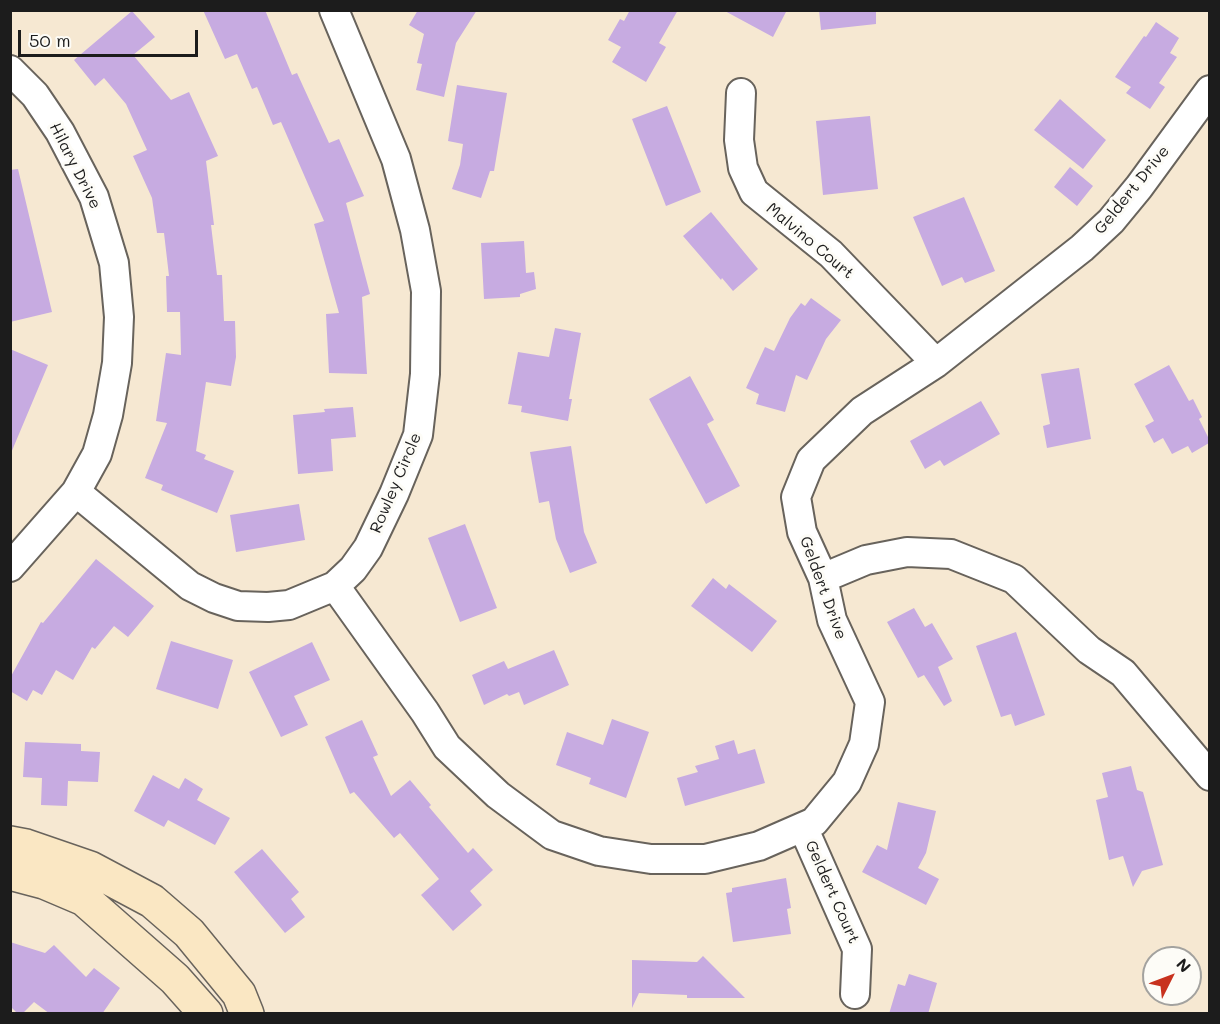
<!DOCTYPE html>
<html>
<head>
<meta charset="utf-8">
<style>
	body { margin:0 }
	#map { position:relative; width:1220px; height:1024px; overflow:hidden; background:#f6e8d2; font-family:Mali,sans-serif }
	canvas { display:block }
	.frame { position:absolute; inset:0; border:12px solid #1c1c1c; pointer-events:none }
	.north { position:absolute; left:1142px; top:946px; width:60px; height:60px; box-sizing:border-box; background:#fdfcf7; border:2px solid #a3a29f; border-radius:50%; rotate:48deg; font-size:16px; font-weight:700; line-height:24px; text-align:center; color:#1c1c1c }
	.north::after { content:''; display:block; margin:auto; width:21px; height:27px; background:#c8321e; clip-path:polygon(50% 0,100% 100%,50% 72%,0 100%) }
	.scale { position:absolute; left:18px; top:30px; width:180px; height:27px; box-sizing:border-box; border:3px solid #1c1c1c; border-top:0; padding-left:8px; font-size:18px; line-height:21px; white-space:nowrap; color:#1c1c1c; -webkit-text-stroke:4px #fdfcf7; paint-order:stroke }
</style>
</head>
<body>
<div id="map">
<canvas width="1220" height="1024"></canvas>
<div class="frame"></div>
<div class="north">N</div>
<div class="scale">50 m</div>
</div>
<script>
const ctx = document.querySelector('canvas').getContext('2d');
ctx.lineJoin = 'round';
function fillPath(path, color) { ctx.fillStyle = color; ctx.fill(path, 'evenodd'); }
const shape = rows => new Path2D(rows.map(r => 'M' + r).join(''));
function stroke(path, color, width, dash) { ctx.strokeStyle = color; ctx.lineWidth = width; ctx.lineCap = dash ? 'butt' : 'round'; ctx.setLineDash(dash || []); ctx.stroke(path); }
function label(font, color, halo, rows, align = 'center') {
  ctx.font = font + ' Mali,sans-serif'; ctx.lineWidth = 6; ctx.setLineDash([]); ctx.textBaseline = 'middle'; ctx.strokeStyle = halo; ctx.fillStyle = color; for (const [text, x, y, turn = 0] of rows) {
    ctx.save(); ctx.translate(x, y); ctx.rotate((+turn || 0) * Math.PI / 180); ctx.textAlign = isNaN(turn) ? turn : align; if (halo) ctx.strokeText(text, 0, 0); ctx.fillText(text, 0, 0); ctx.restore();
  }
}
fillPath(shape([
	[203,10,265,10,292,75,297,73,329,143,339,139,364,196,346,203,370,294,362,297,367,374,329,373,326,314,339,313,314,224,324,221,281,122,273,125,257,87,252,89,237,54,225,59],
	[418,10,477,10,456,43,444,97,416,90,422,64,417,63,424,34,409,25],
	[630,10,678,10,659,43,666,47,646,82,612,62,621,47,608,40,620,19,624,21],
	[723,10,787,10,773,37],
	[819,10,876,10,876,24,821,30],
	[132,11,155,37,133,55,171,100,189,92,218,156,206,161,214,225,211,225,217,275,222,275,224,321,235,321,236,357,231,386,206,382,196,451,206,455,204,459,234,471,217,513,161,490,163,485,145,478,167,423,156,421,166,353,181,355,180,312,167,312,166,276,169,276,164,233,157,233,152,198,133,156,147,150,126,104,104,78,95,86,74,60],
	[1156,22,1179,38,1170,53,1177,57,1159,83,1165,87,1150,109,1126,93,1131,87,1115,77,1144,36,1146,37],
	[457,85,507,93,494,171,490,171,481,198,452,189,460,165,463,144,448,141],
	[1060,99,1106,140,1083,169,1034,130],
	[667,106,701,192,666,206,632,119],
	[870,116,878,189,823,195,816,121],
	[1070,167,1093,186,1077,206,1054,187],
	[18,169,52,312,10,322,10,170],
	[964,197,995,271,965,283,962,277,942,286,913,217],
	[711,212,758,269,733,291,722,278,721,280,683,236],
	[524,241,526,273,534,272,536,289,520,294,520,297,484,299,481,243],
	[811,298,841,320,826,339,807,380,796,375,785,412,756,404,759,394,746,388,765,347,774,351,790,318,801,303,805,306],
	[555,328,581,333,569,399,572,399,568,421,521,412,522,406,508,404,518,352,549,357],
	[10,349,48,365,11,453,10,453],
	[1169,365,1189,401,1193,399,1202,417,1199,419,1209,439,1209,443,1192,453,1188,446,1172,454,1163,438,1154,443,1145,426,1154,421,1134,384],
	[1079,368,1091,439,1047,448,1043,426,1050,424,1041,374],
	[690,376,714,420,707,424,740,486,706,504,649,399],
	[981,401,1000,434,944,466,940,460,925,469,910,441],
	[353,407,356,437,331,439,333,471,298,474,293,415,325,412,324,409],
	[571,446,584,532,597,563,570,573,556,539,549,501,539,503,530,452],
	[299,504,305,540,236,552,230,515],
	[465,524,497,608,460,622,428,538],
	[96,559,154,606,128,637,114,626,95,649,92,647,73,680,56,670,42,695,33,690,27,701,10,691,10,678,41,622,43,623],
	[713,578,726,589,729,584,777,621,752,652,691,606],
	[914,608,925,627,932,623,953,659,938,667,952,701,944,706,924,675,918,678,887,622],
	[1016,632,1045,715,1015,726,1011,714,1001,717,976,646],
	[171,641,233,660,218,709,156,689],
	[312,642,330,680,294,696,308,725,281,737,249,672],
	[554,650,569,685,524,705,519,692,509,696,507,694,484,705,472,675,504,661,508,669],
	[612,719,649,732,626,798,589,784,591,778,556,765,567,732,603,745],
	[362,720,378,755,373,757,391,796,410,780,431,805,429,807,468,853,473,848,493,870,470,891,482,905,453,931,421,895,439,879,400,833,394,838,354,792,350,794,325,737],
	[734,740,738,754,755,749,765,783,685,806,677,778,698,772,695,766,719,759,715,746],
	[25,742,81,744,81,751,100,752,98,782,68,781,67,806,41,805,42,778,23,777],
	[1131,766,1137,790,1143,792,1163,865,1142,871,1133,887,1123,856,1109,860,1096,800,1108,797,1102,773],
	[153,775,179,789,185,778,203,789,197,800,230,818,215,845,168,820,164,827,134,811],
	[898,802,936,811,926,853,918,868,939,879,926,905,862,872,877,845,887,850],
	[262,849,299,892,291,899,305,917,285,933,234,872],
	[786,878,791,908,787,909,791,934,733,942,726,893,732,892,732,888],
	[10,942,45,953,54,945,86,977,94,968,120,988,102,1014,50,1014,34,1002,22,1014,18,1014,10,1006],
	[703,956,745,998,687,998,687,995,639,993,632,1008,632,960,697,962],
	[909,974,937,983,928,1014,889,1014,898,984,905,986]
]), '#c7abe1');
const street = shape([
	[10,70,35,95,60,132,94,197,114,263,119,317,117,363,108,415,97,454,76,492,10,567],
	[741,93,739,140,743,168,754,192,831,254,936,363],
	[76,492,190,586,214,598,238,606,268,607,289,605,335,586,353,569,368,548,394,494,418,435,425,374,426,291,415,230,396,159,334,10],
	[823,578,866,560,907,552,951,554,1014,579,1089,650,1123,673,1210,776],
	[335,586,425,712,447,747,498,795,552,835,599,851,651,859,705,859,759,846,814,822,847,782,864,744,870,702,832,620,823,578,802,532,796,497,811,460,862,411,936,363,1082,248,1111,221,1139,187,1210,90],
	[803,827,857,949,855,994]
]);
const secondary = shape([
	[10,843,26,846,90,868,152,901,189,933,239,994,247,1014],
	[10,873,44,882,84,899,175,979,206,1014]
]);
stroke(street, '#68635c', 32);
stroke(secondary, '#68635c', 36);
stroke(street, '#fff', 28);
stroke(secondary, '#fae7c3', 33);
label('16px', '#1c1c1c', '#fdfcf7', [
	["Hilary Drive",75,166,63],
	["Geldert Drive",1132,190,-51],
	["Malvino Court",810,241,40],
	["Rowley Circle",396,483,-67],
	["Geldert Drive",823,588,70],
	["Geldert Court",832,892,66]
]);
</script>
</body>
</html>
